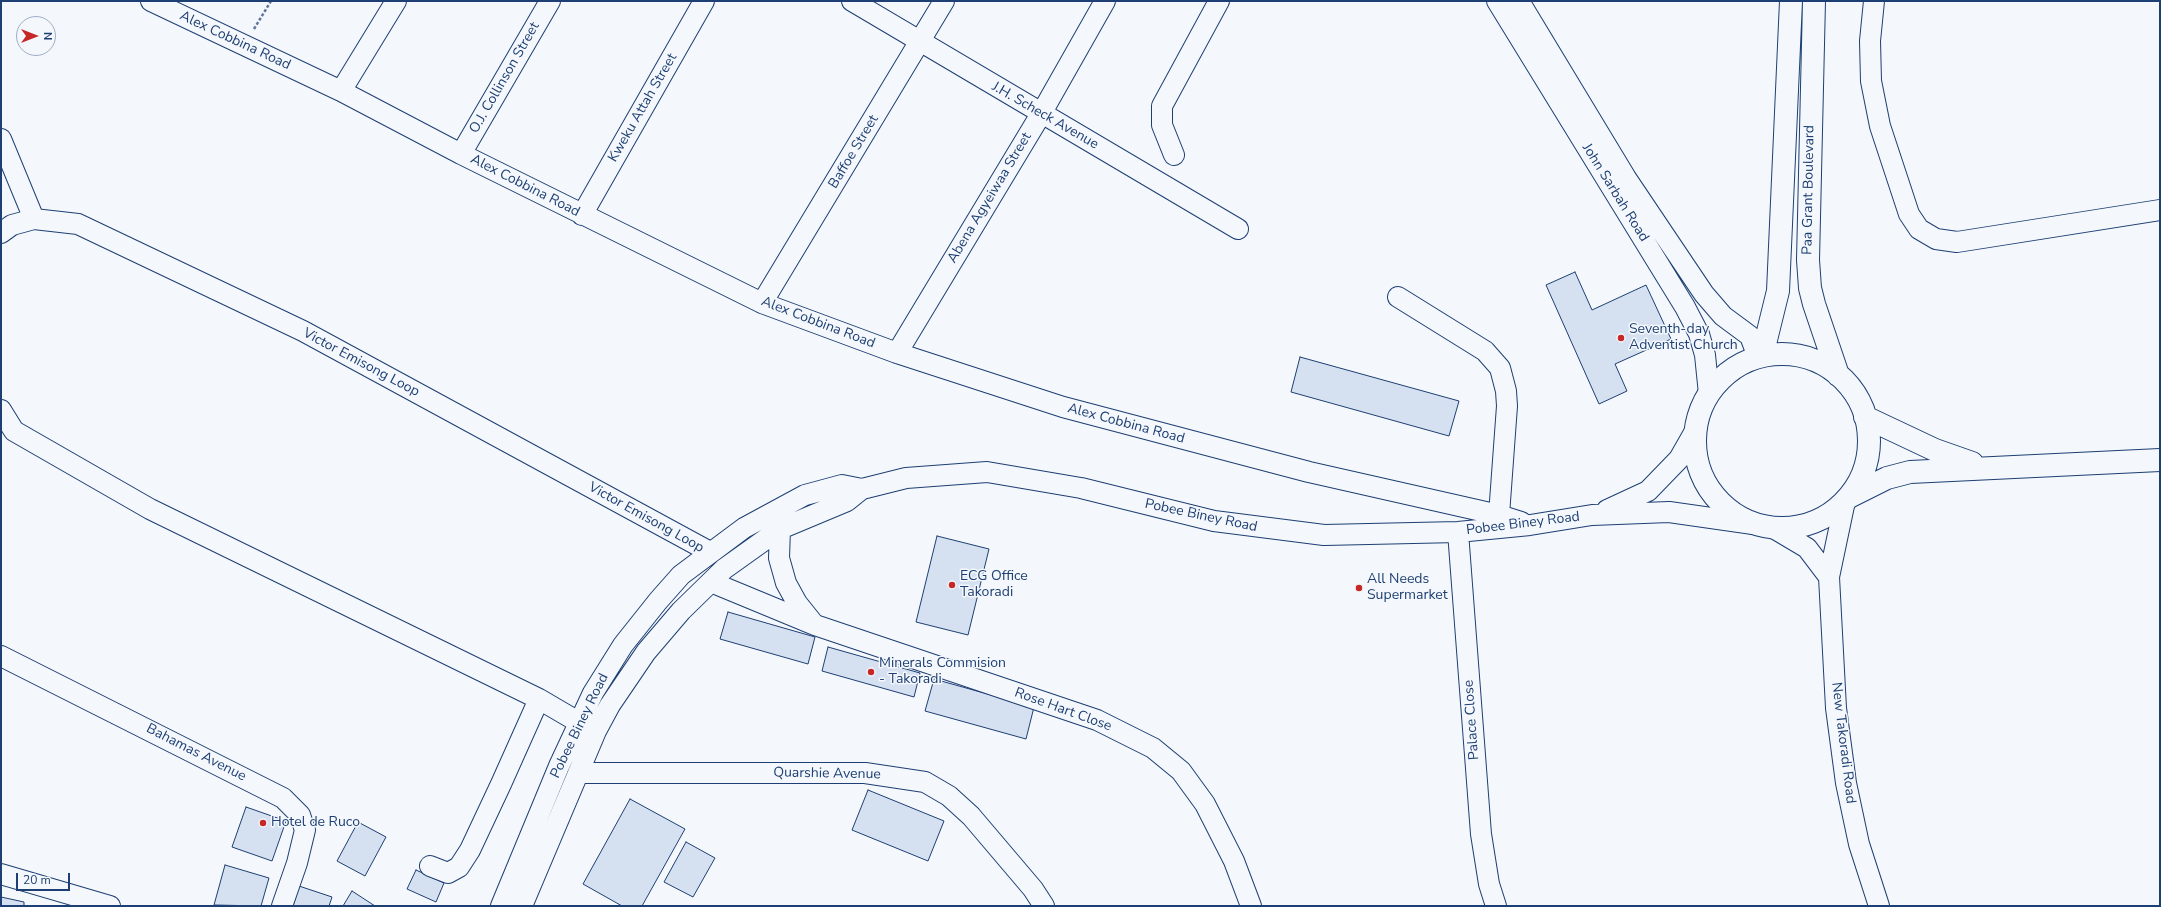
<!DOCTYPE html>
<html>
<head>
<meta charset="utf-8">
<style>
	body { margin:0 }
	#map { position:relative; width:2161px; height:907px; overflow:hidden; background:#f4f7fb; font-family:"Nunito Sans",sans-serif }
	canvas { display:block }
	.frame { position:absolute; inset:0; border:2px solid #1d3f73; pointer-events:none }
	.north { position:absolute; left:16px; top:16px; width:40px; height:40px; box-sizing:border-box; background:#f4f7fb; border:1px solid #9eadc5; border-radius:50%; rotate:90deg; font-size:11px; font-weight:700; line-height:16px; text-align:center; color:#1d3f73 }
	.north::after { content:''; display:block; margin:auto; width:14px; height:18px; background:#c62828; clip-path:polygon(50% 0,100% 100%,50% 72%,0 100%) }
	.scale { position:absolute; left:16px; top:873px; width:54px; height:18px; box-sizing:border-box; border:2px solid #1d3f73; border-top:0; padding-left:5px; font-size:12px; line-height:14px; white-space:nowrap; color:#1d3f73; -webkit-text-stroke:3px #f4f7fb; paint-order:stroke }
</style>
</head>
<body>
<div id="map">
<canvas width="2161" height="907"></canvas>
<div class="frame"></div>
<div class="north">N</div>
<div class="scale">20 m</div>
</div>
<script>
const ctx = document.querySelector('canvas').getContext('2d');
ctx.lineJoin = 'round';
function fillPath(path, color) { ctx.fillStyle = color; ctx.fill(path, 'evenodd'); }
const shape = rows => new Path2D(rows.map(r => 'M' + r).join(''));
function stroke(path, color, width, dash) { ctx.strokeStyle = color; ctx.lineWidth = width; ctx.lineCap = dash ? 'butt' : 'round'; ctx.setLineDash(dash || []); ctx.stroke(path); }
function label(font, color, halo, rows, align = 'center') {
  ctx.font = font + ' "Nunito Sans",sans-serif'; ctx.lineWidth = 3; ctx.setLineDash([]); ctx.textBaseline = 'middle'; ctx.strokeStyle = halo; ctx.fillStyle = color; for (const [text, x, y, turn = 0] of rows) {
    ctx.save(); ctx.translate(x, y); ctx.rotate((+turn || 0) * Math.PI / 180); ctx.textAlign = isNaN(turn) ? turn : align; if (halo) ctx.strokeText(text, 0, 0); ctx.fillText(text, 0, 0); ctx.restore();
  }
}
const building = shape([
	[1575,272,1592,310,1646,285,1671,339,1615,364,1627,391,1599,404,1546,285,1575,272],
	[1300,357,1459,401,1449,436,1291,392,1300,357],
	[937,536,989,549,968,635,916,622,937,536],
	[728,612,815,637,808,664,720,639,728,612],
	[828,647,920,673,914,697,822,671,828,647],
	[934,679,1034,707,1026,739,925,711,934,679],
	[868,790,944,821,928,861,852,830,868,790],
	[630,799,685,829,642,906,622,906,583,884,630,799],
	[246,807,286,821,272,861,232,847,246,807],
	[358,822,386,837,365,876,337,861,358,822],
	[686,842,715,858,693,897,664,882,686,842],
	[225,865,269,878,261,906,214,905,225,865],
	[416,870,444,883,436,902,407,889,416,870],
	[299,886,332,897,329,906,293,906,299,886],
	[352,891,375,906,343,906,352,891],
	[1,897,24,902,24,906,1,906,1,897]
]);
fillPath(building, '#d5e0f0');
stroke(building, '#1d3f73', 1);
const minor = shape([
	[151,1,341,91,461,154,762,303,897,353,1063,407,1309,472,1499,515,1521,522],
	[852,1,1238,229],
	[1497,1,1685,307,1699,334,1705,355,1709,394],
	[1519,1,1626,178,1704,294,1723,316,1750,336,1758,357],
	[1874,1,1870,41,1871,81,1880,126,1909,214,1919,229,1936,239,1957,242,2160,210],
	[341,91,396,1],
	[1,139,34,219],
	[461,154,550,1],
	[1174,155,1162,125,1162,106,1219,1],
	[582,215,704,1],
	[1,233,12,225,34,219,78,224,303,331,710,552],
	[1398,297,1485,351,1500,368,1506,391,1507,406,1499,515],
	[762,303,944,1],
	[897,353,1041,114,1105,1],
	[1,410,14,431,150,509,539,699,580,723],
	[1845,501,1829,577,1836,708,1846,783,1859,844,1879,906],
	[1607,510,1648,491,1679,459,1695,431],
	[780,529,779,558,786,583,797,603,813,623],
	[1775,529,1807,548,1829,577],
	[1458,532,1481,834,1489,884,1496,906],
	[711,582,815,625,1097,720,1153,748,1181,771,1205,804,1234,861,1251,906],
	[1,656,283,798,300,815,305,830,297,863,282,906],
	[578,773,865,773,925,782,949,796,971,816,1033,889,1044,906],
	[430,866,448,873,459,867,470,850,501,784,539,699],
	[1,874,110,906],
	[501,906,559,766,593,693,623,645,658,601,681,575,744,528,805,495,842,485,862,489,906,478,987,472,1081,488,1214,521,1324,535,1458,532,1530,525,1592,515,1669,512,1753,524],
	[522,906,596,731,610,705,646,652,681,611,724,569,780,529,847,501,862,489]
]);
const major = shape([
	[1814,1,1808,260,1810,288,1814,304,1838,375],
	'1695 441a87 87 0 1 1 174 0a87 87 0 1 1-174 0Z',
	[1762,356,1778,291,1791,1],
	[1865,417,1935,450,1972,463],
	[1849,497,1887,478,1910,472,2160,460]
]);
stroke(minor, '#1d3f73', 22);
stroke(major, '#1d3f73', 24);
stroke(shape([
	[254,29,271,1]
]), '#5e769c', 2.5, [3, 2]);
stroke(minor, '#f4f7fb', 20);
stroke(major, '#f4f7fb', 22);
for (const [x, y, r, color] of [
	[1621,338,4,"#c62828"],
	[952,585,4,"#c62828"],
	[1359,588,4,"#c62828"],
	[871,672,4,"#c62828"],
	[263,823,4,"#c62828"]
]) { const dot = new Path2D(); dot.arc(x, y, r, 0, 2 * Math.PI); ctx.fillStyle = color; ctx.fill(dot); stroke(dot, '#f4f7fb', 1.5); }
label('14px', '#1d3f73', '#f4f7fb', [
	["Alex Cobbina Road",235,41,25],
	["O.J. Collinson Street",505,78,-60],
	["Kweku Attah Street",643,108,-60],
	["J.H. Scheck Avenue",1045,116,30],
	["Baffoe Street",854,152,-59],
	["Alex Cobbina Road",525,186,27],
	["Paa Grant Boulevard",1809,190,-89],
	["John Sarbah Road",1615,193,58],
	["Abena Agyeiwaa Street",990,198,-59],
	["Alex Cobbina Road",818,323,21],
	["Victor Emisong Loop",361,363,28],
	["Alex Cobbina Road",1126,424,15],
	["Pobee Biney Road",1201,516,12],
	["Victor Emisong Loop",646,518,29],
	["Pobee Biney Road",1523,524,-7],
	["Rose Hart Close",1063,710,20],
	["Palace Close",1472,720,-94],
	["Pobee Biney Road",580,726,-64],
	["New Takoradi Road",1843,743,83],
	["Bahamas Avenue",196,753,27],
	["Quarshie Avenue",827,774,1]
]);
label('14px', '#1d3f73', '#f4f7fb', [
	["Seventh-day",1629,330],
	["Adventist Church",1629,346],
	["ECG Office",960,577],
	["Takoradi",960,593],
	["All Needs",1367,580],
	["Supermarket",1367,596],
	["Minerals Commision",879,664],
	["- Takoradi",879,680],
	["Hotel de Ruco",271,823]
], 'left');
</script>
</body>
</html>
